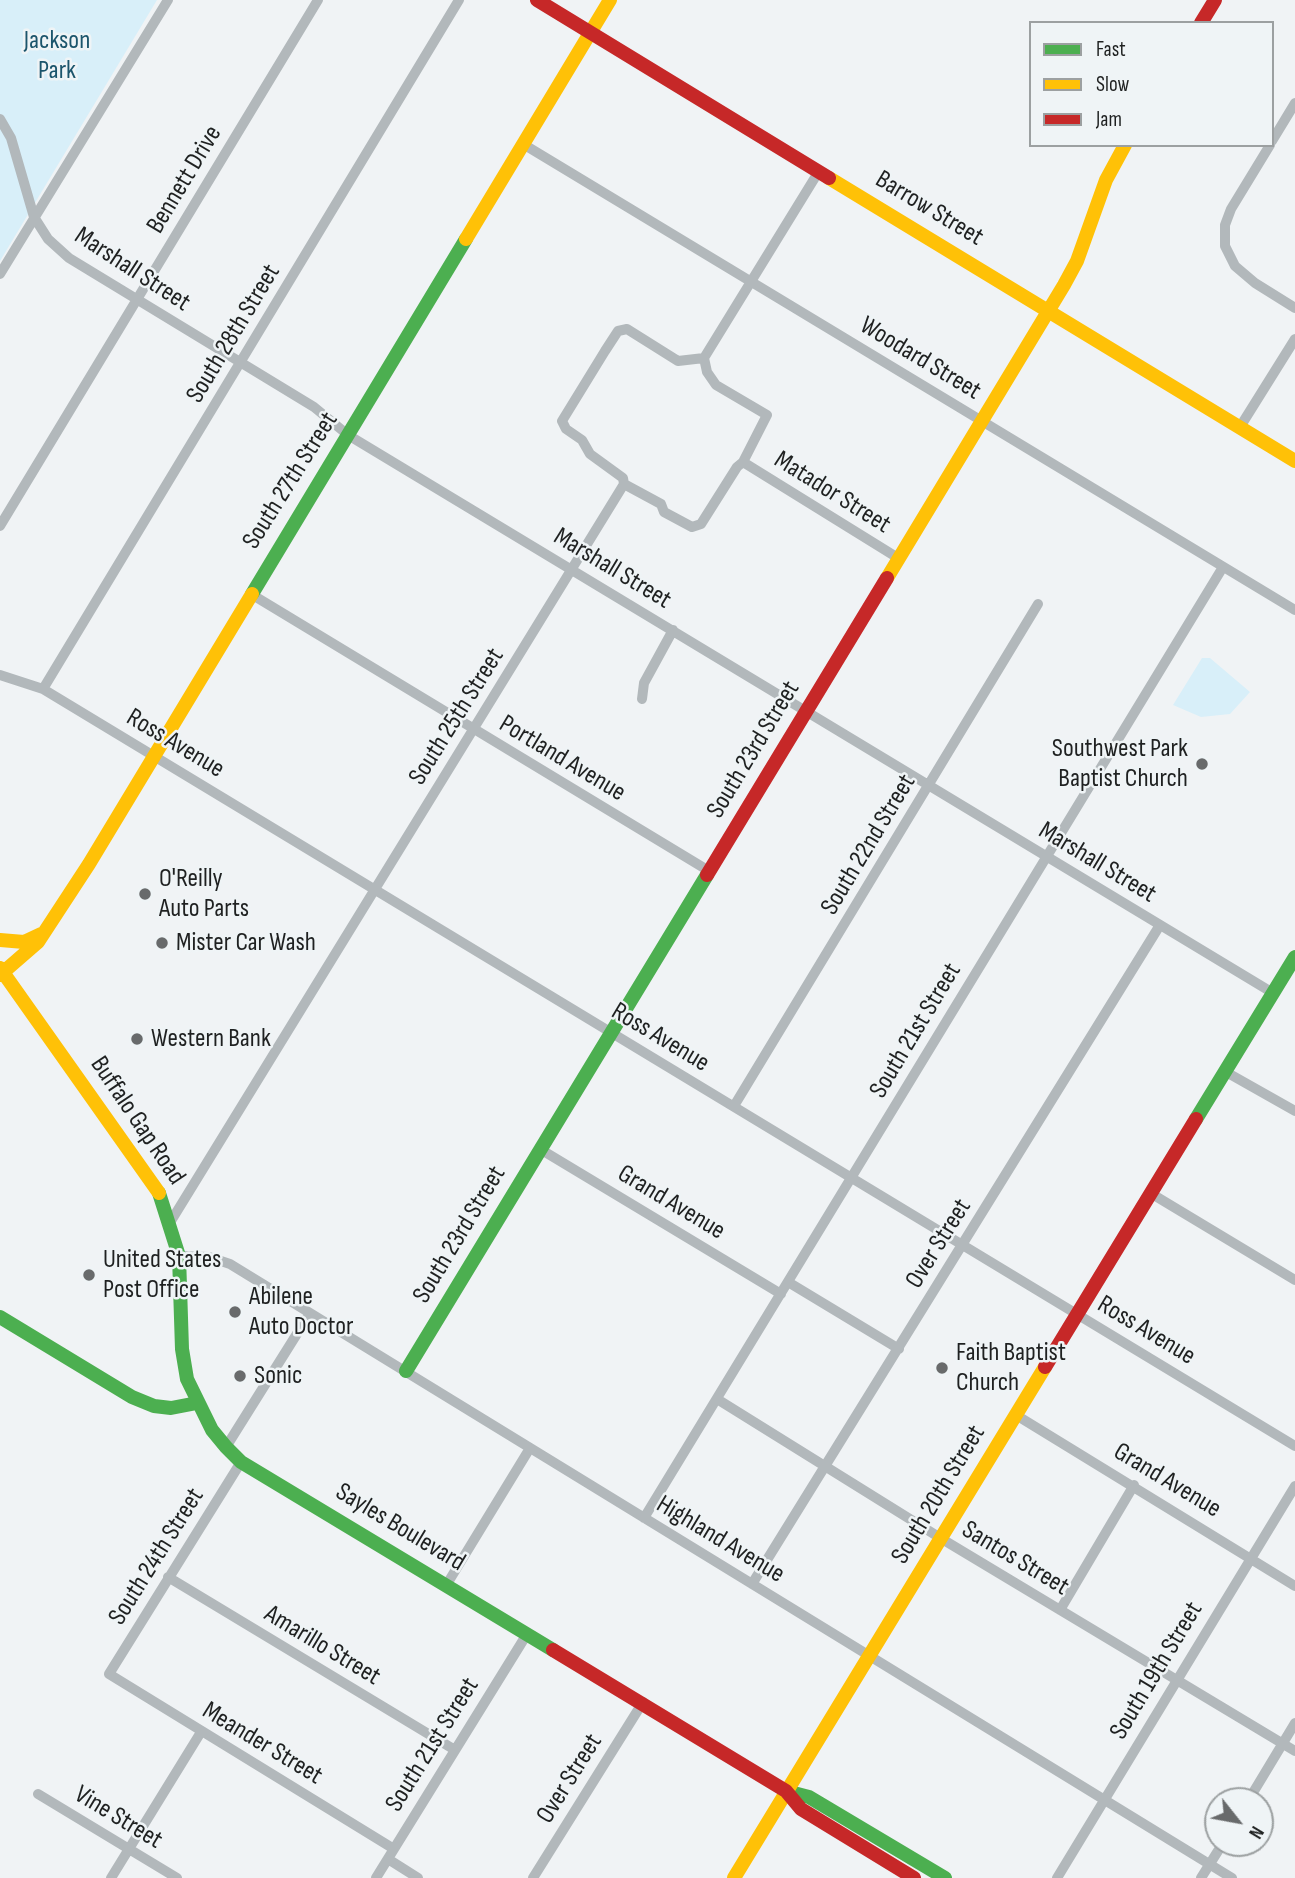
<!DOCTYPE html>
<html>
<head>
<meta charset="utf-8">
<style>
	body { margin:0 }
	#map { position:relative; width:1295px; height:1878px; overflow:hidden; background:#f0f3f5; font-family:"Sofia Sans Condensed",sans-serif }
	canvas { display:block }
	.legend { position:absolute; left:1029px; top:21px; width:245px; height:126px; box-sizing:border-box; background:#eff4f6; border:2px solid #9ca0a1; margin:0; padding:9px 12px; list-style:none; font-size:21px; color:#1f2121 }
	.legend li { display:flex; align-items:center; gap:14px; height:35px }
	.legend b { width:35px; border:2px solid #9ca0a1 }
	.north { position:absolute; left:1204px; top:1787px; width:70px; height:70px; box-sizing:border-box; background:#eff4f6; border:2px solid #9ca0a1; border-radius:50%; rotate:121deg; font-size:19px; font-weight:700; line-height:28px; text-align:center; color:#1f2121 }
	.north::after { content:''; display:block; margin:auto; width:24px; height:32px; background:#686a6b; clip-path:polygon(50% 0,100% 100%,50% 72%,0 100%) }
</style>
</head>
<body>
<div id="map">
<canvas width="1295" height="1878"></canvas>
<ul class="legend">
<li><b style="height:9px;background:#4caf50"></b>Fast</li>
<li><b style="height:9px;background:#ffc107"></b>Slow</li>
<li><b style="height:9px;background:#c62828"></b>Jam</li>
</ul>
<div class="north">N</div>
</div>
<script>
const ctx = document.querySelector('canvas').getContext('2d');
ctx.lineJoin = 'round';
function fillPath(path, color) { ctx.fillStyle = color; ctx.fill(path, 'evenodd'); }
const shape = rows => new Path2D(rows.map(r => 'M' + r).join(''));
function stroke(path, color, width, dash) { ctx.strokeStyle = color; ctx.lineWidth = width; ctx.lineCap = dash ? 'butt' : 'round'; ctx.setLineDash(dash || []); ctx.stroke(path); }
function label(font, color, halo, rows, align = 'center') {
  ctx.font = font + ' "Sofia Sans Condensed",sans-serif'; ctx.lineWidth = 5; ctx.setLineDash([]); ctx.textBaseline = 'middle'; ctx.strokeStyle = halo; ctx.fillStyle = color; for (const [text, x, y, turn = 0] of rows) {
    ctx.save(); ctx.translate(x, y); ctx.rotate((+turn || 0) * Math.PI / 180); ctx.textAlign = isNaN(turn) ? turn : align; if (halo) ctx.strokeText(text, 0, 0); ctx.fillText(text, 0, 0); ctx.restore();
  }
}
fillPath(shape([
	[0,0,157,0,0,261],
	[1202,658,1210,658,1250,692,1230,714,1201,717,1173,705]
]), '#d8eff9');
stroke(shape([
	[0,119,11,138,34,217,48,239,69,258,314,407,348,435,1273,993],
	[1272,141,1295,103],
	[523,144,1295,610],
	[1270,145,1231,209,1225,225,1225,246,1235,266,1255,283,1295,308],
	[0,274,168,0],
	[1240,427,1295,339],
	[743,462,767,415,716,385,707,372,704,358,819,171],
	[624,484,661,504,664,512,692,527,701,524,737,467,743,462,898,558],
	[0,526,318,0],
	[251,594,709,871],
	[0,675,43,689,1295,1446],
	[43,689,459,0],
	[642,699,644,683,673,630],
	[1226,1072,1295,1111],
	[734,1106,1038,604],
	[540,1149,781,1294],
	[1152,1194,1295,1280],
	[171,1221,624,484,623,478,590,454,582,440,566,429,562,421,605,351,618,331,627,329,678,361,704,358],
	[179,1256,209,1257,230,1264,1232,1878],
	[788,1282,899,1349],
	[717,1399,942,1539,1295,1751],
	[1016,1415,1295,1586],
	[226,1447,310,1313],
	[241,1462,109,1674,394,1849],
	[644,1518,1223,567],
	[168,1577,455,1750],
	[447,1584,530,1448],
	[752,1584,1160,925],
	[1060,1610,1134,1485],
	[38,1794,177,1878],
	[1248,1801,1295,1723],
	[388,1859,418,1878],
	[111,1878,201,1732],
	[376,1878,527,1634],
	[533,1878,643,1702],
	[1057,1878,1295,1486],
	[1201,1878,1223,1843]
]), '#b2b8bb', 10);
stroke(shape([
	[252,594,466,239],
	[1196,1119,1295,957],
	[159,1193,179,1256,182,1349,187,1379,212,1430,226,1447,241,1462,553,1650],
	[0,1317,132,1397,154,1406,171,1408,197,1403],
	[406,1371,707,875],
	[786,1791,809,1797,945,1878]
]), '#4caf50', 14);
stroke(shape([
	[829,178,1295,461],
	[466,239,610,0],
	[887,578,1064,285,1077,261,1106,180,1125,145],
	[0,940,24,942,41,934],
	[0,968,159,1193],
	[0,975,38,942,89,864,252,594],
	[734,1878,1045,1367]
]), '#ffc107', 14);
stroke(shape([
	[537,0,829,178],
	[1201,23,1215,0],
	[707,875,887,578],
	[1045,1367,1196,1119],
	[553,1650,786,1791,801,1809,914,1878]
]), '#c62828', 14);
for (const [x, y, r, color] of [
	[1202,764,7,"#686a6b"],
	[145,894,7,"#686a6b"],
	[162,943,7,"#686a6b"],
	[137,1039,7,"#686a6b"],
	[89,1275,7,"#686a6b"],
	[235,1312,7,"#686a6b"],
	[942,1368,7,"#686a6b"],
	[240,1376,7,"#686a6b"]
]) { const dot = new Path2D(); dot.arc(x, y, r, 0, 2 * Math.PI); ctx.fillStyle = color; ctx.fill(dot); stroke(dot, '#eff4f6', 2.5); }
label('26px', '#1c556c', '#eff4f6', [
	["Jackson",57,41],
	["Park",57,71]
]);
label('26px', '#1f2121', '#eff4f6', [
	["Bennett Drive",185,180,-59],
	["Barrow Street",929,209,31],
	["Marshall Street",132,270,33],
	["South 28th Street",234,334,-59],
	["Woodard Street",920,359,31],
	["South 27th Street",291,481,-58],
	["Matador Street",832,493,32],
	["Marshall Street",612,569,31],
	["South 25th Street",457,717,-58],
	["Ross Avenue",175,744,31],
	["South 23rd Street",754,750,-59],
	["Portland Avenue",562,759,31],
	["South 22nd Street",869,845,-59],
	["Marshall Street",1097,863,31],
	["South 21st Street",916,1031,-59],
	["Ross Avenue",660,1038,31],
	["Buffalo Gap Road",137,1121,56],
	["Grand Avenue",671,1203,31],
	["South 23rd Street",460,1235,-59],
	["Over Street",939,1244,-58],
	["Ross Avenue",1146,1331,31],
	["Grand Avenue",1167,1481,31],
	["South 20th Street",939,1495,-59],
	["Sayles Boulevard",400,1528,31],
	["Highland Avenue",720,1540,31],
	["South 24th Street",157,1557,-58],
	["Santos Street",1015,1559,31],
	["Amarillo Street",322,1646,31],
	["South 19th Street",1157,1671,-59],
	["Meander Street",262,1744,31],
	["South 21st Street",433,1745,-58],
	["Over Street",570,1779,-58],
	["Vine Street",118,1818,31]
]);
label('26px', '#1f2121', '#eff4f6', [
	["Southwest Park",1188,749,"right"],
	["Baptist Church",1188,779,"right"],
	["O'Reilly",159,879],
	["Auto Parts",159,909],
	["Mister Car Wash",176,943],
	["Western Bank",151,1039],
	["United States",103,1260],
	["Post Office",103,1290],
	["Abilene",249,1297],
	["Auto Doctor",249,1327],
	["Faith Baptist",956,1353],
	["Church",956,1383],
	["Sonic",254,1376]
], 'left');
</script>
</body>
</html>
